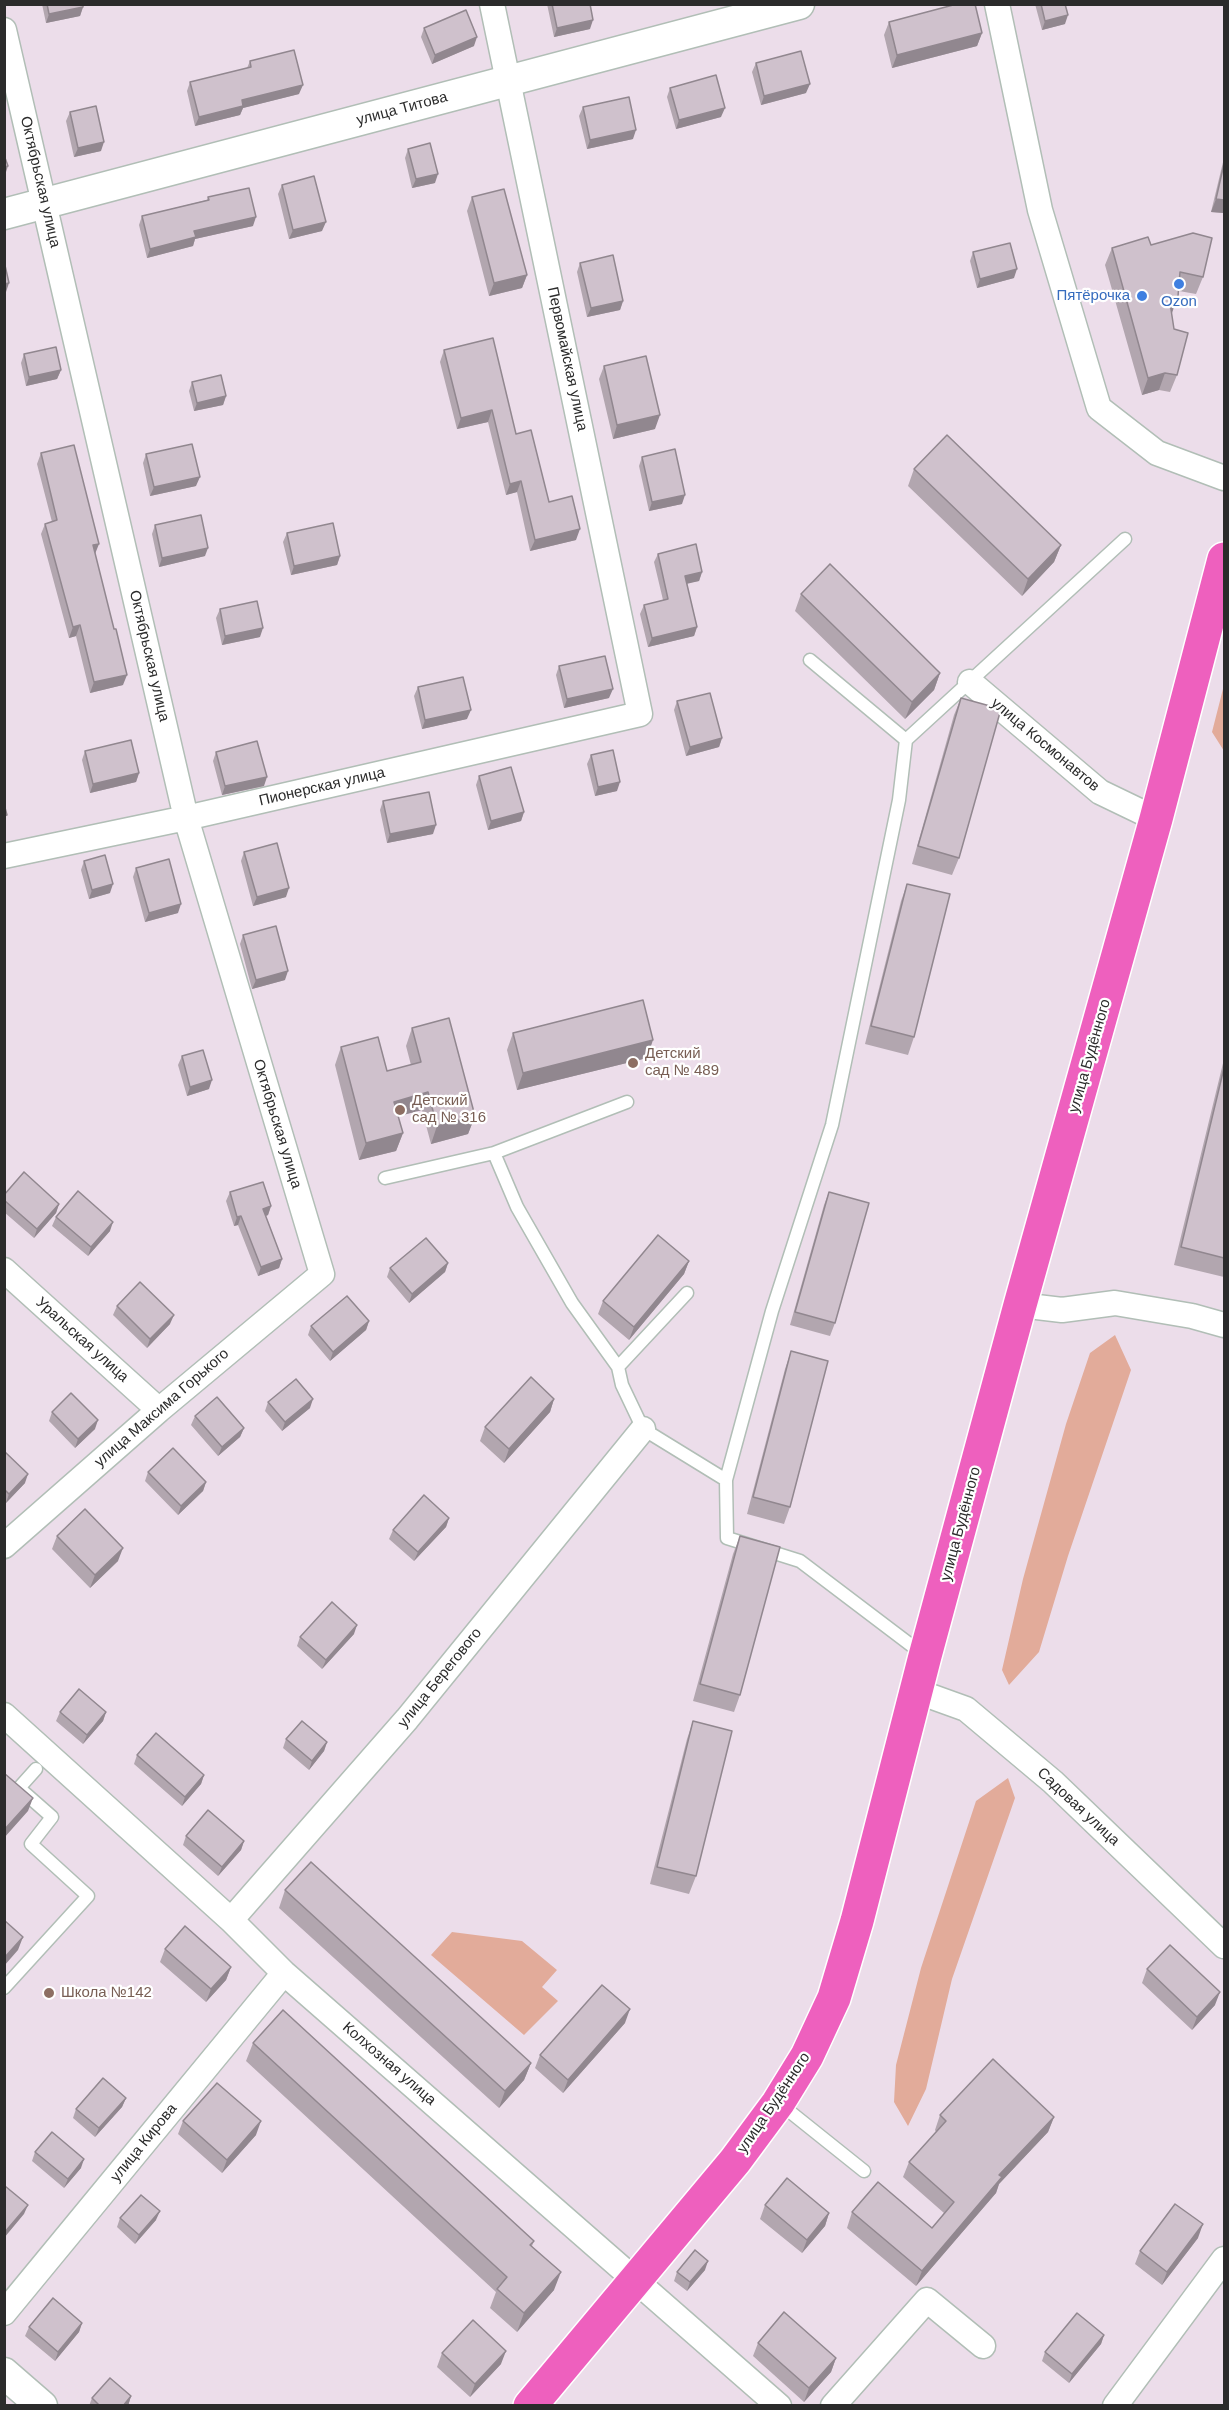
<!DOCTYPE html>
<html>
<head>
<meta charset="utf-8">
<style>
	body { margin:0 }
	#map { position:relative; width:1229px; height:2410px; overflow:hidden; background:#ecddea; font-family:Helvetica,sans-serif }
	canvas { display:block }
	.frame { position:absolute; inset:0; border:6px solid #2b2b2b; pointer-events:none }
</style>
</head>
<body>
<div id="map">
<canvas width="1229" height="2410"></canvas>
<div class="frame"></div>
</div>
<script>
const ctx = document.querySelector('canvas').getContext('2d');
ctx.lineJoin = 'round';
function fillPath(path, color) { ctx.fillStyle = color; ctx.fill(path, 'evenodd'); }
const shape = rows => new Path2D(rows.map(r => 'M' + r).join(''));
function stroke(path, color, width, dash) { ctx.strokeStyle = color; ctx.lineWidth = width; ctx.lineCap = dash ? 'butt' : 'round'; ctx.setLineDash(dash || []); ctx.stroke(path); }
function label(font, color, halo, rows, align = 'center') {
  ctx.font = font + ' Helvetica,sans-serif'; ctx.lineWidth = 4.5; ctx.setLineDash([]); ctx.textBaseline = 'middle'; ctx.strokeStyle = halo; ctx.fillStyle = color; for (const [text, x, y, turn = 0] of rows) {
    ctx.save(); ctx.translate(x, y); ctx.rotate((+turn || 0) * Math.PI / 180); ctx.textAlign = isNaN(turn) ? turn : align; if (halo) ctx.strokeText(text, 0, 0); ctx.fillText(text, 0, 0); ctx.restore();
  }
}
fillPath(shape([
	[1224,685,1224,751,1212,732],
	[1115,1335,1131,1370,1068,1556,1039,1652,1009,1685,1002,1670,1023,1579,1066,1424,1090,1353],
	[1008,1778,1015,1798,952,1979,926,2089,908,2126,894,2102,896,2065,921,1968,976,1801],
	[452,1932,522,1941,557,1970,542,1987,558,2001,524,2035,431,1955]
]), '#e2ab9a');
const service = shape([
	[906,740,1125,539],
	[494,1153,517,1207,572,1303,618,1367,622,1385,643,1429,726,1480,727,1538,800,1561,924,1655],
	[385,1178,494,1153,627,1102],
	[618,1367,687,1293],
	[726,1480,772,1311,832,1125,899,800,906,740,810,660],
	[4,1988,88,1896,31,1844,52,1817,19,1788,36,1769],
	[779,2103,864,2171]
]);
const minor = shape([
	[997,4,1040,210,1099,408,1157,453,1224,478],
	[4,30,186,818,322,1274,159,1410,4,1546],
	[970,682,1100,792,1156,819],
	[4,856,186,818,640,714,492,4],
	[4,1270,159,1410],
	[1020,1305,1062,1310,1115,1303,1192,1316,1224,1325],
	[916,1691,966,1709,1053,1782,1224,1946],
	[4,1715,231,1920,284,1973,779,2406],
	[231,1920,407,1719,643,1429],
	[4,2313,284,1973],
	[833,2406,927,2300,983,2346],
	[1115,2406,1224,2259]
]);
const tertiary = shape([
	[4,214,799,4],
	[4,2373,42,2406]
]);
const primary = shape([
	[530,2406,735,2161,778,2103,807,2056,834,1998,857,1921,925,1656,1020,1305,1156,819,1224,559]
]);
stroke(service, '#b1beb6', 15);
stroke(minor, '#b1beb6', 27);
stroke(tertiary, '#b1beb6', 33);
stroke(primary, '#fff', 36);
stroke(service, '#fff', 12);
stroke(minor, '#fff', 24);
stroke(tertiary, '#fff', 30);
stroke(primary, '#ee60be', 33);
fillPath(shape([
	[42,4,83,4,83,7,80,16,46,23],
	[547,4,590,4,590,29,554,37],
	[1035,4,1065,4,1065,24,1042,30],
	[889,22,982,33,977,46,892,68,884,35],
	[424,28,474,46,432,64,421,37],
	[250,61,299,94,243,108,240,115,195,126,187,91,190,82,247,68],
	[756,63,806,93,761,105,752,72],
	[670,88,721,117,676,129,667,97],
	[583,107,633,139,587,149,579,116],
	[70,112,101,151,74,157,66,121],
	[408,149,435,183,412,188,405,158],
	[1224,158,1224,213,1211,212],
	[282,185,322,231,289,239,278,194],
	[208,197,253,226,195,239,193,246,147,258,139,225,142,216,207,200],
	[472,197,527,275,522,288,489,296,467,211],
	[1151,245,1203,277,1196,294,1179,291,1178,296,1171,314,1177,375,1170,392,1159,390,1142,395,1105,265,1112,248],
	[973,252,1014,278,977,288,970,261],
	[580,263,623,301,620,310,587,317,577,272],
	[444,350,516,434,549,502,576,540,530,551,517,492,506,495,488,422,457,429,440,362],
	[24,354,61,370,57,379,26,386,21,363],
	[604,366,655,429,613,439,599,379],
	[192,382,226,396,223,405,194,411,189,391],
	[41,453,95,554,123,685,90,693,76,636,69,638,41,534,45,524,52,522,37,464],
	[146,454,196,486,150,496,143,463],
	[642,457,682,504,649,511,639,466],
	[914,469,1061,545,1054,562,1022,596,908,486],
	[155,525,205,556,159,567,152,534],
	[287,533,340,556,337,565,291,575,283,542],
	[658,554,702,572,699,581,687,583,697,627,694,636,648,647,640,614,644,605,663,600,654,562],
	[801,594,940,673,934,690,905,719,795,611],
	[220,609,260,637,222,645,216,618],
	[559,666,609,698,564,708,556,675],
	[418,687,467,719,422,729,414,696],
	[961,698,959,858,952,875,912,864,954,715],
	[677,701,722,738,719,747,686,756,674,710],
	[85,751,139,773,136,782,90,793,82,760],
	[216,752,264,786,222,795,213,761],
	[591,755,617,791,595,796,587,764],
	[479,776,524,812,521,821,488,830,476,785],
	[383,801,433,834,387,843,380,810],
	[244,852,286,897,253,906,241,861],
	[84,861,110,893,89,899,81,870],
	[136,868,178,913,145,922,133,877],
	[907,884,914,1037,908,1055,865,1044,901,901],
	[243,935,285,980,252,989,240,944],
	[412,1028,475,1116,468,1134,431,1144,422,1110,398,1116,403,1133,396,1151,359,1160,335,1065,341,1047,387,1071,411,1065,406,1046],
	[513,1033,647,1058,517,1090,507,1050],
	[182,1056,209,1089,187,1096,178,1065],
	[1224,1059,1224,1277,1174,1265],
	[230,1192,271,1206,268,1215,266,1216,282,1259,279,1268,258,1276,238,1225,234,1226,226,1201],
	[829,1192,835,1323,830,1336,790,1325,824,1205],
	[4,1195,59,1204,56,1213,34,1238,4,1212],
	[56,1217,110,1231,88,1256,52,1226],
	[689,1261,684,1274,629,1340,598,1314,603,1301],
	[448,1263,445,1272,409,1303,387,1277,390,1268],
	[117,1306,170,1324,147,1348,113,1315],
	[369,1321,366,1330,330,1361,308,1335,311,1326],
	[791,1351,790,1507,784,1524,747,1514,785,1369],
	[554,1399,550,1412,504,1463,480,1441,485,1427],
	[268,1402,310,1408,282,1431,265,1411],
	[52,1412,95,1429,75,1448,49,1421],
	[195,1416,244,1428,240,1437,218,1456,191,1425],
	[4,1451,25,1483,6,1503,4,1502],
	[148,1472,206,1482,203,1491,178,1515,145,1481],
	[449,1518,446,1527,414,1561,389,1539,393,1530],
	[57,1536,118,1561,90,1588,52,1549],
	[740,1536,740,1695,734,1712,693,1701,733,1554],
	[354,1634,322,1669,297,1646,300,1637],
	[60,1712,106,1712,103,1721,83,1744,56,1721],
	[693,1721,696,1876,689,1894,650,1884,687,1739],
	[286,1739,327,1742,324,1751,309,1770,283,1748],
	[137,1755,204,1775,201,1784,182,1806,134,1764],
	[186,1836,244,1841,241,1850,218,1876,183,1845],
	[285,1890,531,2063,524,2080,499,2108,279,1908],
	[165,1949,231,1967,226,1980,206,2002,160,1962],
	[1147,1969,1215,2005,1192,2030,1142,1983],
	[625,2023,563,2093,535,2068,540,2055],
	[253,2043,534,2241,532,2246,554,2290,517,2332,490,2308,496,2292,246,2061],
	[126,2098,122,2107,95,2137,73,2118,76,2109],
	[940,2115,1054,2117,1048,2132,999,2184,996,2193,916,2286,847,2228,852,2212,932,2228,944,2213,903,2177,909,2162,936,2132,935,2130],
	[183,2121,256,2135,222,2173,178,2134],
	[35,2152,81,2168,64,2188,32,2161],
	[765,2205,829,2213,825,2226,802,2253,760,2219],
	[120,2218,156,2220,135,2244,117,2227],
	[1198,2238,1162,2285,1135,2264,1140,2251],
	[705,2270,687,2291,674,2281,677,2272],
	[82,2323,79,2332,55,2361,25,2336,29,2327],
	[1104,2335,1101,2344,1069,2383,1042,2361,1045,2352],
	[758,2343,836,2358,831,2372,804,2402,753,2356],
	[442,2353,501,2364,470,2397,437,2367],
	[131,2396,128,2406,89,2406,92,2398]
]), '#b2a6af');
fillPath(shape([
	[83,7,80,16,46,23,49,14],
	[1068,15,1065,24,1042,30,1045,21],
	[593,20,590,29,554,37,557,28],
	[982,33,977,46,892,68,897,55],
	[477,37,474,46,432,64,435,55],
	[810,84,806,93,761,105,764,96],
	[303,85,299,94,243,108,240,115,195,126,199,117,242,100],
	[725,108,721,117,676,129,679,120],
	[636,130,633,139,587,149,590,140],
	[104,142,101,151,74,157,78,148],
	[8,166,5,175,4,175,4,167],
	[438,174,435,183,412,188,416,179],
	[1216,199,1224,200,1224,213,1211,212],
	[256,217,253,226,195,239,193,246,147,258,150,249,194,231],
	[326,222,322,231,289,239,293,230],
	[1017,269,1014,278,977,288,980,279],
	[527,275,522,288,489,296,494,283],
	[9,283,6,292,4,292,4,284],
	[1178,296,1172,313,1163,321,1170,303],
	[623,301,620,310,587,317,591,308],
	[61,370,57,379,26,386,29,377],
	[1165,373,1159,390,1142,395,1148,378],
	[226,396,223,405,194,411,197,403],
	[492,410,488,422,457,429,461,418],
	[660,415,655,429,613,439,617,425],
	[200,477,196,486,150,496,154,487],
	[521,481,517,492,506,495,510,484],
	[685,495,682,504,649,511,652,502],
	[580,529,576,540,530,551,535,540],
	[99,544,95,554,93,545],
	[1061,545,1054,562,1022,596,1028,579],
	[208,548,205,556,159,567,162,558],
	[340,556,337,565,291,575,294,566],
	[702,572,699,581,682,585,685,576],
	[80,625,76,636,69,638,73,627],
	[697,627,694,636,648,647,652,638],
	[263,628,260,637,222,645,225,636],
	[940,673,934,690,905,719,912,702],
	[127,675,123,685,90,693,94,682],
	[613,689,609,698,564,708,567,699],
	[471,710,467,719,422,729,425,720],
	[722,738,719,747,686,756,690,747],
	[139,773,136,782,90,793,93,784],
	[267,777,264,786,222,795,225,786],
	[620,782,617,791,595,796,598,787],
	[524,812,521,821,488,830,491,821],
	[436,825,433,834,387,843,390,834],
	[113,884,110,893,89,899,92,890],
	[289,888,286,897,253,906,257,897],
	[181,904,178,913,145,922,149,913],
	[288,971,285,980,252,989,256,980],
	[653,1040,647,1058,517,1090,523,1073],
	[212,1080,209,1089,187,1096,190,1087],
	[428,1092,422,1110,388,1119,394,1102],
	[475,1116,468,1134,431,1144,437,1126],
	[403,1133,396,1151,359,1160,366,1143],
	[59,1204,56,1213,34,1238,37,1229],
	[271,1206,268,1215,260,1218,263,1209],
	[241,1216,238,1225,234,1226,237,1217],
	[113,1222,110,1231,88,1256,91,1247],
	[282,1259,279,1268,258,1276,261,1267],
	[689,1261,684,1274,629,1340,634,1327],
	[448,1263,445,1272,409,1303,412,1294],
	[174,1315,170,1324,147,1348,150,1339],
	[369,1321,366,1330,330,1361,333,1352],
	[313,1399,310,1408,282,1431,285,1422],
	[554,1399,550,1412,504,1463,509,1449],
	[98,1420,95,1429,75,1448,78,1439],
	[244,1428,240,1437,218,1456,222,1447],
	[28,1474,25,1483,6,1503,9,1494],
	[206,1482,203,1491,178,1515,181,1506],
	[449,1518,446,1527,414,1561,418,1552],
	[123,1548,118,1561,90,1588,95,1575],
	[357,1625,354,1634,322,1669,326,1660],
	[106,1712,103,1721,83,1744,87,1735],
	[327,1742,324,1751,309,1770,312,1761],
	[204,1775,201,1784,182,1806,185,1797],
	[33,1798,28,1811,4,1838,4,1830],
	[244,1841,241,1850,218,1876,222,1867],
	[23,1937,18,1950,4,1966,4,1958],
	[231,1967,226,1980,206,2002,211,1989],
	[1220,1992,1215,2005,1192,2030,1197,2017],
	[630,2009,625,2023,563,2093,568,2080],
	[531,2063,524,2080,499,2108,505,2091],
	[126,2098,122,2107,95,2137,99,2128],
	[1054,2117,1048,2132,999,2184,996,2193,916,2286,922,2271,999,2175],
	[261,2121,256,2135,222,2173,227,2160],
	[84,2159,81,2168,64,2188,68,2179],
	[28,2205,24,2214,4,2238,4,2233],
	[160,2211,156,2220,135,2244,139,2235],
	[829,2213,825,2226,802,2253,807,2240],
	[1203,2224,1198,2238,1162,2285,1167,2272],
	[708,2261,705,2270,687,2291,690,2282],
	[561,2272,554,2290,517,2332,524,2313],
	[82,2323,79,2332,55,2361,58,2352],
	[1104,2335,1101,2344,1069,2383,1072,2374],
	[506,2351,501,2364,470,2397,475,2384],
	[836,2358,831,2372,804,2402,809,2388],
	[131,2396,128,2406,123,2406]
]), '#91878f');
const building = shape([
	[47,4,83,4,83,7,49,14,47,4],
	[552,4,590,4,593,20,557,28,552,4],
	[957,4,975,4,982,33,897,55,889,22,957,4],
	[1041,4,1065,4,1068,15,1045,21,1041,4],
	[466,10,477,37,435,55,424,28,466,10],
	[294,50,303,85,242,100,243,106,199,117,190,82,251,67,250,61,294,50],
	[801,51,810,84,764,96,756,63,801,51],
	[716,75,725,108,679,120,670,88,716,75],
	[629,97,636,130,590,140,583,107,629,97],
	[96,106,104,142,78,148,70,112,96,106],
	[430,143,438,174,416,179,408,149,430,143],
	[4,155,8,166,4,167,4,155],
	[1224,164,1224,200,1216,199,1224,164],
	[314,176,326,222,293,230,282,185,314,176],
	[249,188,256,217,194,231,196,237,150,249,142,216,209,200,208,197,249,188],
	[504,189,527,275,494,283,472,197,504,189],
	[1193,233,1212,238,1203,277,1180,272,1178,296,1170,303,1174,329,1188,333,1177,375,1165,373,1148,378,1112,248,1148,237,1151,245,1193,233],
	[1010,243,1017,269,980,279,973,252,1010,243],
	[613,255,623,301,591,308,580,263,613,255],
	[4,261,9,283,4,284,4,261],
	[493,338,516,434,531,430,549,502,572,496,580,529,535,540,521,481,510,484,492,410,461,418,444,350,493,338],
	[56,347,61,370,29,377,24,354,56,347],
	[646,356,660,415,617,425,604,366,646,356],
	[221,375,226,396,197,403,192,382,221,375],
	[947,435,1061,545,1028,579,914,469,947,435],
	[192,444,200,477,154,487,146,454,192,444],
	[74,445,99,544,93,545,114,629,116,629,127,675,94,682,80,625,73,627,45,524,57,520,41,453,74,445],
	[675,449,685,495,652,502,642,457,675,449],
	[201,515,208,548,162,558,155,525,201,515],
	[333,523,340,556,294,566,287,533,333,523],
	[696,544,702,572,685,576,697,627,652,638,644,605,668,599,658,554,696,544],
	[830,564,940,673,912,702,801,594,830,564],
	[257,601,263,628,225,636,220,609,257,601],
	[605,656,613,689,567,699,559,666,605,656],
	[463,677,471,710,425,720,418,687,463,677],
	[710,693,722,738,690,747,677,701,710,693],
	[961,698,1001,709,959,858,918,846,961,698],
	[131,740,139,773,93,784,85,751,131,740],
	[257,741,267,777,225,786,216,752,257,741],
	[613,750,620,782,598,787,591,755,613,750],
	[511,767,524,812,491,821,479,776,511,767],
	[429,792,436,825,390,834,383,801,429,792],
	[4,804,7,815,4,816,4,804],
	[277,843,289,888,257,897,244,852,277,843],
	[105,855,113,884,92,890,84,861,105,855],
	[169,859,181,904,149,913,136,868,169,859],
	[907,884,950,894,914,1037,871,1026,907,884],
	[276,926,288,971,256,980,243,935,276,926],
	[643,1000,653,1040,523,1073,513,1033,643,1000],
	[449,1018,475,1116,437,1126,428,1092,394,1102,403,1133,366,1143,341,1047,378,1037,387,1071,421,1062,412,1028,449,1018],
	[203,1050,212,1080,190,1087,182,1056,203,1050],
	[1224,1068,1224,1258,1181,1247,1224,1068],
	[24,1172,59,1204,37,1229,4,1200,4,1195,24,1172],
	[263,1182,271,1206,263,1209,282,1259,261,1267,241,1216,237,1217,230,1192,263,1182],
	[78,1191,113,1222,91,1247,56,1217,78,1191],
	[829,1192,869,1203,835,1323,795,1312,829,1192],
	[658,1235,689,1261,634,1327,603,1301,658,1235],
	[426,1238,448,1263,412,1294,390,1268,426,1238],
	[140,1282,174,1315,150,1339,117,1306,140,1282],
	[347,1296,369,1321,333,1352,311,1326,347,1296],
	[791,1351,828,1361,790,1507,753,1497,791,1351],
	[531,1377,554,1399,509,1449,485,1427,531,1377],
	[296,1379,313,1399,285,1422,268,1402,296,1379],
	[71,1393,98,1420,78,1439,52,1412,71,1393],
	[217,1397,244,1428,222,1447,195,1416,217,1397],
	[173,1448,206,1482,181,1506,148,1472,173,1448],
	[4,1451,28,1474,9,1494,4,1489,4,1451],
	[424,1495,449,1518,418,1552,393,1530,424,1495],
	[85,1509,123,1548,95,1575,57,1536,85,1509],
	[740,1536,780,1547,740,1695,700,1684,740,1536],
	[332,1602,357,1625,326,1660,300,1637,332,1602],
	[79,1689,106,1712,87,1735,60,1712,79,1689],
	[302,1721,327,1742,312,1761,286,1739,302,1721],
	[693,1721,732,1731,696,1876,657,1867,693,1721],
	[156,1733,204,1775,185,1797,137,1755,156,1733],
	[4,1773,33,1798,4,1830,4,1773],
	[208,1810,244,1841,222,1867,186,1836,208,1810],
	[311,1862,531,2063,505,2091,285,1890,311,1862],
	[4,1920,23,1937,4,1958,4,1920],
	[185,1926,231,1967,211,1989,165,1949,185,1926],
	[1170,1945,1220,1992,1197,2017,1147,1969,1170,1945],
	[602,1985,630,2009,568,2080,540,2055,602,1985],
	[283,2010,534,2241,530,2245,561,2272,524,2313,497,2289,507,2277,253,2043,283,2010],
	[993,2059,1054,2117,999,2175,1002,2177,922,2271,852,2212,878,2182,932,2228,954,2202,909,2162,946,2121,940,2115,993,2059],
	[103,2078,126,2098,99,2128,76,2109,103,2078],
	[217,2083,261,2121,227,2160,183,2121,217,2083],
	[52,2132,84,2159,68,2179,35,2152,52,2132],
	[787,2178,829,2213,807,2240,765,2205,787,2178],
	[5,2186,28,2205,4,2233,4,2187,5,2186],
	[141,2195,160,2211,139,2235,120,2218,141,2195],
	[1175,2204,1203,2224,1167,2272,1140,2251,1175,2204],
	[695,2250,708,2261,690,2282,677,2272,695,2250],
	[53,2298,82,2323,58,2352,29,2327,53,2298],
	[784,2312,836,2358,809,2388,758,2343,784,2312],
	[1077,2313,1104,2335,1072,2374,1045,2352,1077,2313],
	[473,2320,506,2351,475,2384,442,2353,473,2320],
	[110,2378,131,2396,123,2406,100,2406,92,2398,110,2378]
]);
fillPath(building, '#cfc1cc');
stroke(building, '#91878f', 1.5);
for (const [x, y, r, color] of [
	[1179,284,6,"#3f7fe0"],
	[1142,296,6,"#3f7fe0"],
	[633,1063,6,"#8d6e63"],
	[400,1110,6,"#8d6e63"],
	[49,1993,6,"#8d6e63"]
]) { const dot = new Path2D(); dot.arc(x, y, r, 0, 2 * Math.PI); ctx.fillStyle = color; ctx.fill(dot); stroke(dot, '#fff', 2); }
label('15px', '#2b2b2b', '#fff', [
	["улица Титова",402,109,-15],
	["Октябрьская улица",40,182,77],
	["Первомайская улица",567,359,78],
	["Октябрьская улица",149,656,77],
	["улица Космонавтов",1045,745,40],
	["Пионерская улица",322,787,-13],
	["улица Будённого",1090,1056,-74],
	["Октябрьская улица",277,1124,73],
	["Уральская улица",82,1340,42],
	["улица Максима Горького",162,1408,-41],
	["улица Будённого",961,1524,-75],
	["улица Берегового",440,1678,-51],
	["Садовая улица",1078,1807,43],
	["Колхозная улица",389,2064,41],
	["улица Будённого",774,2103,-56],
	["улица Кирова",144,2143,-51]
]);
label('15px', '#366cbe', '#fff', [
	["Пятёрочка",1130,296],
	["Ozon",1179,302,"center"]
], 'right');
label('15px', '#785e54', '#fff', [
	["Детский",645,1054],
	["сад № 489",645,1071],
	["Детский",412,1101],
	["сад № 316",412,1118],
	["Школа №142",61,1993]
], 'left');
</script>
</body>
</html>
